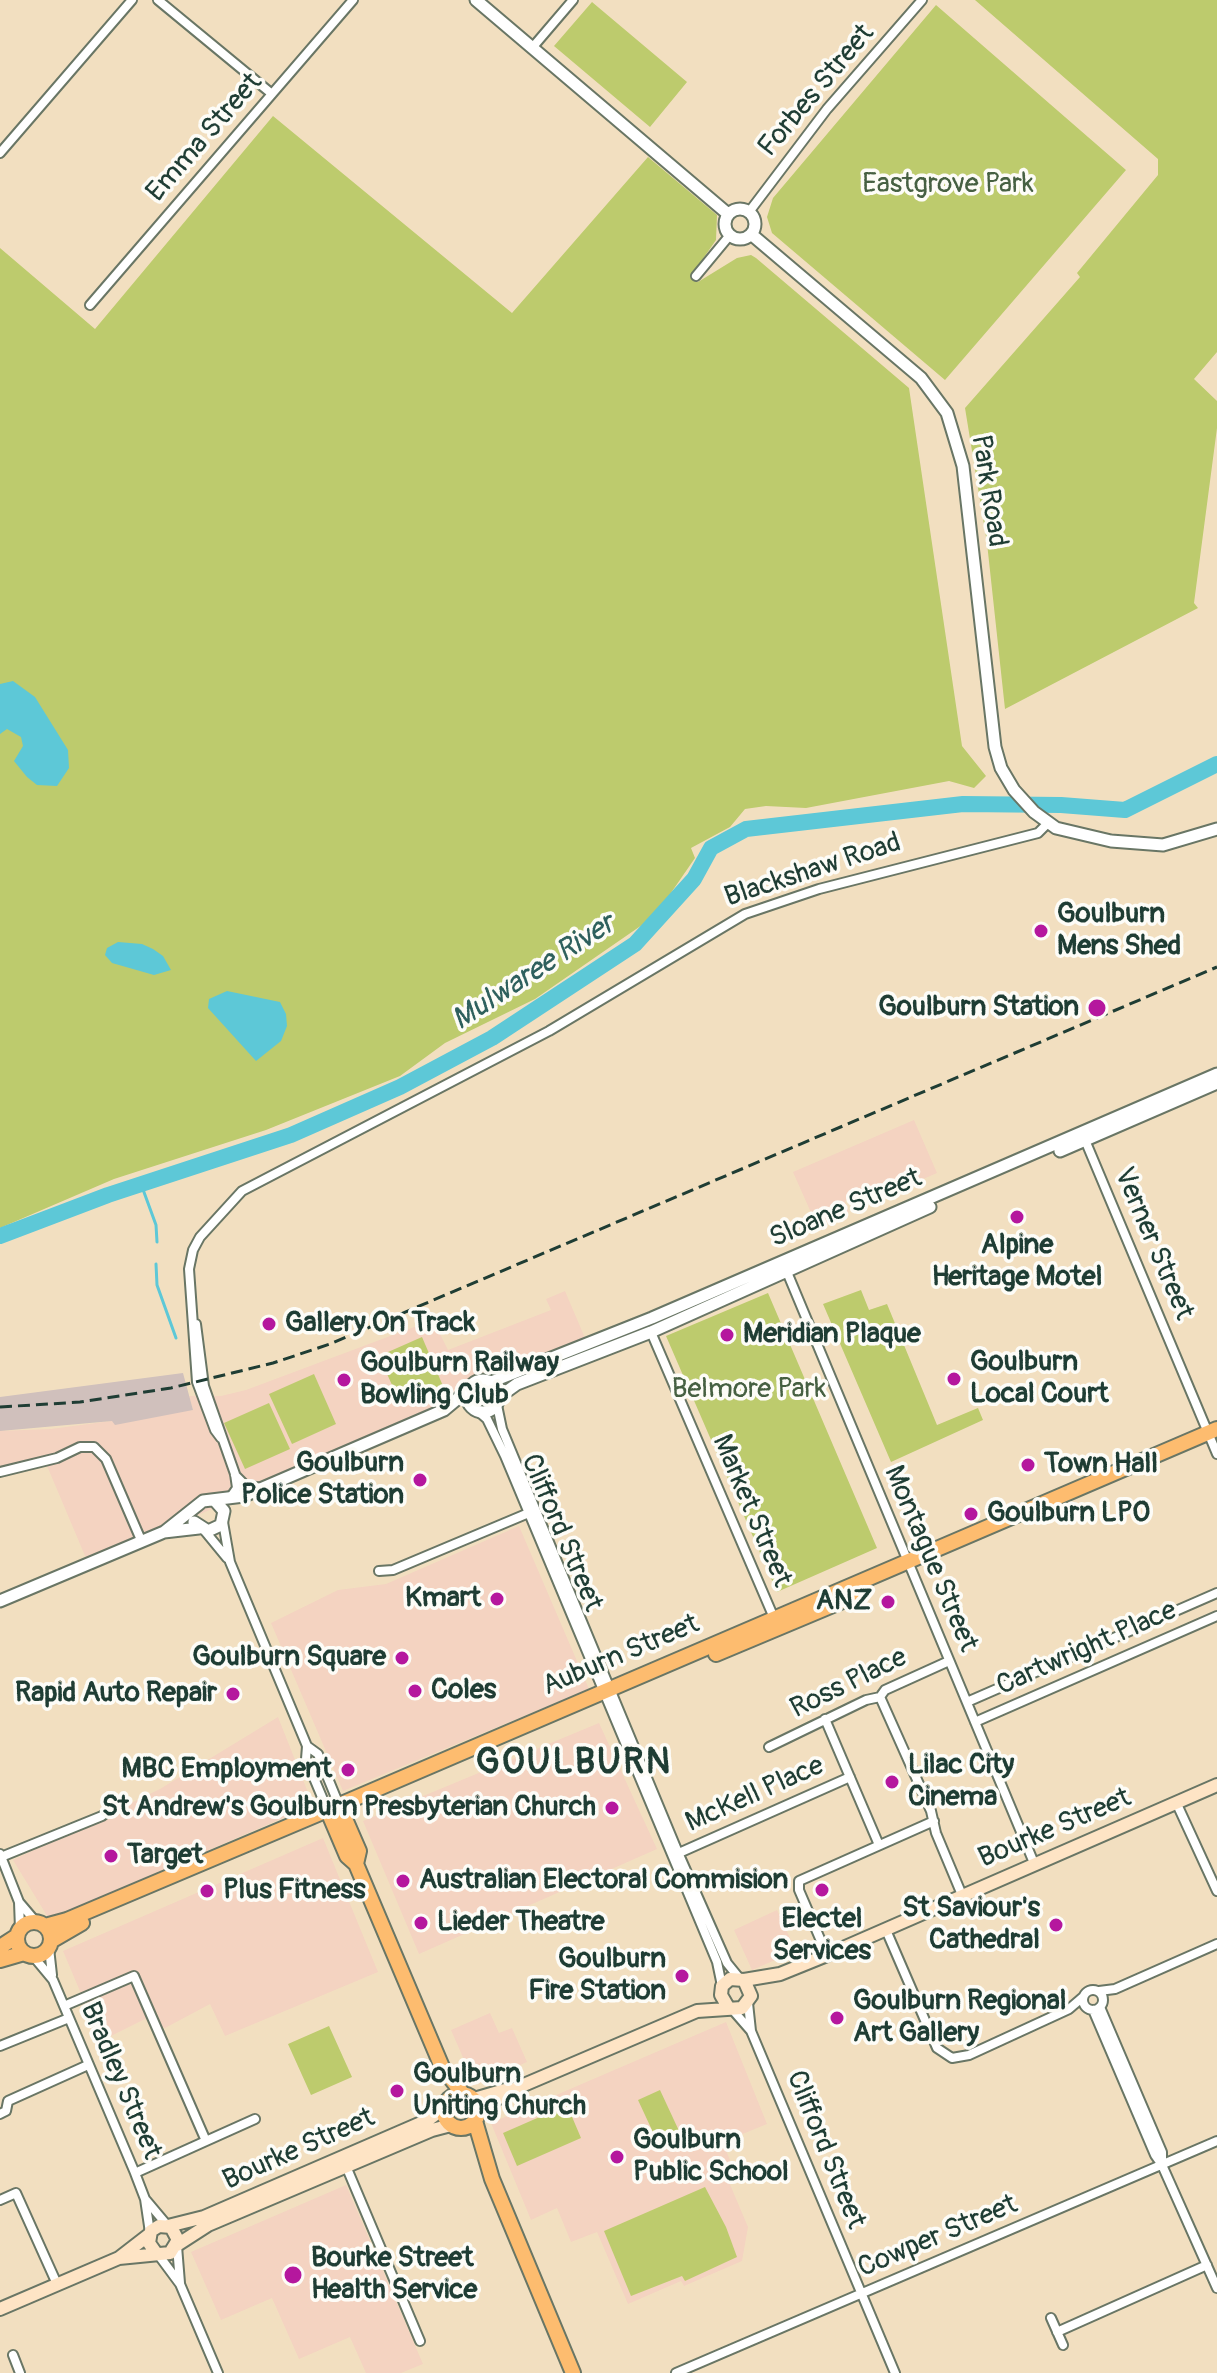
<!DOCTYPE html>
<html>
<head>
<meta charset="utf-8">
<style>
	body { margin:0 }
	canvas { display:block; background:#f2dfc0 }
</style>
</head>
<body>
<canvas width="1217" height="2373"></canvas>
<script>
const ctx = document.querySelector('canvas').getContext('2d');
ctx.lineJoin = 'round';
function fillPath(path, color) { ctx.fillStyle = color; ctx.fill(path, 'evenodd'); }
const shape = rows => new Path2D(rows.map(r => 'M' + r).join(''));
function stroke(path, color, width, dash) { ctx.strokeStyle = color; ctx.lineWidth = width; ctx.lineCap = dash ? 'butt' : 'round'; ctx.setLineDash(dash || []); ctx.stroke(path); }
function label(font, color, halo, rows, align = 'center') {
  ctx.font = font + ' Pangolin,sans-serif'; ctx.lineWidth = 7; ctx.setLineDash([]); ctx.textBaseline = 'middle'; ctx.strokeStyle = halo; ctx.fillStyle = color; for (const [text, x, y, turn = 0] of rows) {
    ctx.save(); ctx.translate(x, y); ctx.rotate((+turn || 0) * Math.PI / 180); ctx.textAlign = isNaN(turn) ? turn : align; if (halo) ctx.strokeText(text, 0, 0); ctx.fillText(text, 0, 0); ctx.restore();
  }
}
fillPath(shape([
	[914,1120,937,1173,868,1203,863,1193,845,1201,849,1212,817,1226,793,1172],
	[565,1291,588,1345,88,1563,45,1461,0,1468,0,1431,51,1429,193,1410,189,1396,221,1396,246,1390,433,1320,448,1350,551,1310,546,1299],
	[519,1526,589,1689,343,1791,271,1623,338,1590,386,1584],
	[278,1717,313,1805,49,1919,13,1860,160,1789],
	[599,1723,657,1849,419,1954,363,1821],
	[323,1838,378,1972,225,2036,210,2004,165,2028,145,2019,101,2041,63,1951],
	[777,1910,796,1951,752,1970,734,1930],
	[490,2013,499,2033,512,2028,527,2062,475,2085,451,2030],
	[726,2022,767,2124,723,2142,734,2171,726,2175,748,2227,742,2261,684,2286,681,2281,628,2304,597,2232,571,2242,557,2208,531,2220,491,2123],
	[346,2185,423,2364,401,2373,366,2373,350,2337,299,2359,272,2298,221,2320,191,2252]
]), '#f4d3c1');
fillPath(shape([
	[183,1373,193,1410,115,1425,112,1421,0,1431,0,1397]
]), '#d0c0bc');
fillPath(shape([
	[975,0,1217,0,1217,352,1194,379,1217,401,1217,428,1194,603,1198,608,1005,709,987,543,965,408,1080,277,1077,273,1158,175,1158,159],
	[592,2,687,82,650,127,554,46],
	[936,5,1126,170,945,380,772,233,767,217,773,198],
	[273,116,512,313,648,157,717,215,716,240,691,276,698,282,737,258,751,255,756,258,909,388,962,746,986,776,974,788,949,781,806,808,766,806,745,809,730,827,691,848,695,858,655,916,535,999,445,1043,400,1076,266,1130,114,1179,0,1228,0,248,95,329],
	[861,1290,869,1310,887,1304,937,1425,978,1408,983,1420,891,1462,823,1304],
	[768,1293,877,1548,777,1592,666,1336],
	[422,1337,443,1386,401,1405,379,1356],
	[314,1374,336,1424,292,1444,269,1394],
	[269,1403,290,1449,245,1469,224,1423],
	[329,2026,352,2077,311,2095,288,2044],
	[660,2090,680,2133,658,2143,638,2100],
	[567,2105,581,2138,517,2166,503,2133],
	[705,2187,726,2227,737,2257,685,2281,682,2276,631,2296,604,2231]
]), '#bdcb6d');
fillPath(shape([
	[13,681,35,697,68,750,69,768,57,786,37,785,27,777,14,761,23,746,21,737,7,729,0,734,0,684],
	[118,942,142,944,153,949,163,956,171,970,154,975,112,963,105,955,107,948],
	[227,991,280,1002,286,1014,287,1026,281,1041,256,1061,208,1008,209,999]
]), '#5dc8d7');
stroke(shape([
	[141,1184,156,1225,157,1242],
	[156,1264,157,1285,176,1338]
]), '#5dc8d7', 3);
stroke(shape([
	[0,1236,108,1195,291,1135,400,1087,492,1038,635,944,694,879,711,848,746,829,963,804,1061,805,1125,810,1217,764]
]), '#5dc8d7', 16);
const minor = shape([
	[158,0,272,94],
	[532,48,573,0],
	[0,153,132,0],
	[749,212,827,109,922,0],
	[696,276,730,235],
	[90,305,353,0],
	[1085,1140,1217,1454],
	[787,1272,1034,1863],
	[196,1324,204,1386,235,1474,237,1488,230,1498],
	[651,1332,774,1618],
	[497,1405,502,1429,677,1850,727,1963,740,1979],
	[479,1412,487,1419,505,1456,717,1962,722,1986],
	[221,1438,215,1430,197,1382,189,1269,193,1250,200,1237,242,1191,549,1031,745,914,819,889,1038,833,1048,823],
	[0,1472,57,1458,80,1447,94,1447,106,1459,141,1540],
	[235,1475,245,1485,261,1488],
	[223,1522,230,1562,307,1746,306,1759,327,1809],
	[204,1530,227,1558],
	[379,1571,393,1570,531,1512],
	[880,1697,931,1811,936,1833,962,1895],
	[967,1702,1217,1593],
	[825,1719,879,1845],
	[975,1722,1217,1616],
	[307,1746,318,1754,339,1805],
	[769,1747,866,1700,880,1697,885,1690,949,1661],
	[1176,1802,1217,1891],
	[679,1853,850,1777],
	[0,1854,19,1902,36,1922],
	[1,1857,102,1816,112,1808],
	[19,1902,20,1929],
	[886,1930,937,2048,952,2058,969,2055,1069,2009,1083,1997],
	[49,1948,52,1975],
	[827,1955,799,1890,799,1881,934,1821],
	[33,1956,53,1980,135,2173,145,2199,150,2233],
	'1083 2000a10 10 0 1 1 20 0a10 10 0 1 1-20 0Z',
	[1099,1991,1115,1989,1217,1944],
	[748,2003,751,2031,895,2373],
	[64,2006,134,1976,206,2141,135,2173],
	[1100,2007,1162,2152,1162,2164],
	[731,2008,751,2031],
	[1093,2010,1155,2155,1162,2165,1217,2288],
	[0,2046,69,2018],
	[0,2114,6,2111,8,2101,88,2065],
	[206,2141,255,2119],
	[346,2166,420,2341],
	[0,2200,16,2193,57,2284],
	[146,2200,167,2225],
	[177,2246,180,2283],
	[157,2253,180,2284,218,2373],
	[1051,2318,1063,2345],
	[1057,2332,1207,2265],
	[13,2355,20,2373],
	[676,2373,1217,2141]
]);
const tertiary = shape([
	[476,0,728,214],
	'725 224a15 15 0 1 1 30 0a15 15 0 1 1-30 0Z',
	[751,234,921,378,947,413,963,466,995,747,1001,768,1014,790,1034,812,1056,828,1111,841,1163,845,1217,829],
	[1060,1151,1217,1083],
	'467 1396a16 16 0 1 1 32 0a16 16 0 1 1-32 0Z',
	[491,1382,652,1318,1217,1074],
	[499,1397,517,1384,651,1332,930,1207],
	[194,1522,208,1531,221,1525,224,1511,216,1502],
	[164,1532,203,1501,244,1496,444,1410,468,1390],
	[0,1601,164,1532,199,1528]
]);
const secondary = shape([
	[744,1980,780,1974,827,1955,1217,1785],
	[474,2099,505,2090],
	[479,2110,512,2090,697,2011,742,2008,751,1996,744,1980,730,1979,722,1986,721,1995,728,2007],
	[168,2226,204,2217,428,2120,444,2108],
	[177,2245,208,2225,432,2130,451,2125],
	[119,2258,150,2234],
	[0,2309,119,2258,170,2253,178,2240,171,2227,159,2226,151,2231,149,2243,156,2253]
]);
const primary = shape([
	[716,1654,852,1597],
	[339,1805,359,1851,356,1864],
	[327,1809,347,1856,356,1864,442,2067,463,2094],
	'17 1939a17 17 0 1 1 34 0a17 17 0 1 1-34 0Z',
	[45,1926,67,1920,351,1800,1217,1429],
	[51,1941,82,1923],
	[0,1947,17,1936],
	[0,1960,24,1953],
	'444 2111a17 17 0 1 1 34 0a17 17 0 1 1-34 0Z',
	[475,2121,492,2179,573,2373]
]);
stroke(minor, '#697665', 12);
stroke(tertiary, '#697665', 15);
stroke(secondary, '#697665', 16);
stroke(primary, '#697665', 18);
stroke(minor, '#fff', 8);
stroke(tertiary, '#fff', 11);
stroke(secondary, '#fee4c5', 12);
stroke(primary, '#fdbc6f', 14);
stroke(shape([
	[0,1407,80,1402,171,1388,273,1363,330,1344,1217,967]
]), '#1f3d34', 3, [12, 6]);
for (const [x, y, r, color] of [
	[1041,931,8,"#b5179e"],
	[1097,1008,10,"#b5179e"],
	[1017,1217,8,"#b5179e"],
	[269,1324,8,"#b5179e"],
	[727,1335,8,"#b5179e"],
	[954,1379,8,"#b5179e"],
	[344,1380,8,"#b5179e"],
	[1028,1465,8,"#b5179e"],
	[420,1480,8,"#b5179e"],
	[971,1514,8,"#b5179e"],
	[497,1599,8,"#b5179e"],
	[888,1602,8,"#b5179e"],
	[402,1658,8,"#b5179e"],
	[415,1691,8,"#b5179e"],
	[233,1694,8,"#b5179e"],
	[348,1770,8,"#b5179e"],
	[892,1782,8,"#b5179e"],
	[612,1808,8,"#b5179e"],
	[111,1856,8,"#b5179e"],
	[403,1881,8,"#b5179e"],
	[822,1890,8,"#b5179e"],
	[207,1891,8,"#b5179e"],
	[421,1923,8,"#b5179e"],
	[1056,1925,8,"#b5179e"],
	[682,1976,8,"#b5179e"],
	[837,2018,8,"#b5179e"],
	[397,2091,8,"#b5179e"],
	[617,2157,8,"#b5179e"],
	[293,2275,10,"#b5179e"]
]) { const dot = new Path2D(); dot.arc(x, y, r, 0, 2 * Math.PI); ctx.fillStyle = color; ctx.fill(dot); stroke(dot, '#fdfcf7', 3); }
label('28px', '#1f3d34', '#fdfcf7', [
	["Forbes Street",817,91,-50],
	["Emma Street",205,138,-49],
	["Park Road",988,491,81],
	["Blackshaw Road",813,871,-18],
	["Sloane Street",846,1209,-23],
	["Verner Street",1153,1244,67],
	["Market Street",751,1511,67],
	["Clifford Street",561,1533,67],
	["Montague Street",930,1559,67],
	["Cartwright Place",1087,1649,-24],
	["Auburn Street",621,1656,-23],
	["Ross Place",849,1684,-26],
	["McKell Place",755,1795,-24],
	["Bourke Street",1055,1829,-23],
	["Bradley Street",120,2081,67],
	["Bourke Street",299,2150,-24],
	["Clifford Street",825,2150,68],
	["Cowper Street",938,2237,-23]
]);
label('28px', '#466042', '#fdfcf7', [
	["Eastgrove Park",948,185],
	["Belmore Park",749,1390]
]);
label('bold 28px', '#1f3d34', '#fdfcf7', [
	["Goulburn",1057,915],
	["Mens Shed",1057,947],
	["Goulburn Station",1079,1008,"right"],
	["Alpine",1017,1246,"center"],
	["Heritage Motel",1017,1278,"center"],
	["Gallery On Track",285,1324],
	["Meridian Plaque",743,1335],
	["Goulburn",970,1363],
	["Local Court",970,1395],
	["Goulburn Railway",360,1364],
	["Bowling Club",360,1396],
	["Goulburn",404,1464,"right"],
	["Police Station",404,1496,"right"],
	["Town Hall",1044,1465],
	["Goulburn LPO",987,1514],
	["Kmart",481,1599,"right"],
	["ANZ",872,1602,"right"],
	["Goulburn Square",386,1658,"right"],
	["Coles",431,1691],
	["Rapid Auto Repair",217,1694,"right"],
	["Lilac City",908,1766],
	["Cinema",908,1798],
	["MBC Employment",332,1770,"right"],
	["St Andrew's Goulburn Presbyterian Church",596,1808,"right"],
	["Target",127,1856],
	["Australian Electoral Commision",419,1881],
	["Plus Fitness",223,1891],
	["St Saviour's",1040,1909,"right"],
	["Cathedral",1040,1941,"right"],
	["Electel",822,1920,"center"],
	["Services",822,1952,"center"],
	["Lieder Theatre",437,1923],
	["Goulburn",666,1960,"right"],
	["Fire Station",666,1992,"right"],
	["Goulburn Regional",853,2002],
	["Art Gallery",853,2034],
	["Goulburn",413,2075],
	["Uniting Church",413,2107],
	["Goulburn",633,2141],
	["Public School",633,2173],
	["Bourke Street",311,2259],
	["Health Service",311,2291]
], 'left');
label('italic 30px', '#2e605d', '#fdfcf7', [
	["Mulwaree River",534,973,-33]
]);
ctx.letterSpacing = '2px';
label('bold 36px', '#1f3d34', '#fdfcf7', [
	["GOULBURN",574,1764]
]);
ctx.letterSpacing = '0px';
</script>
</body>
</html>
